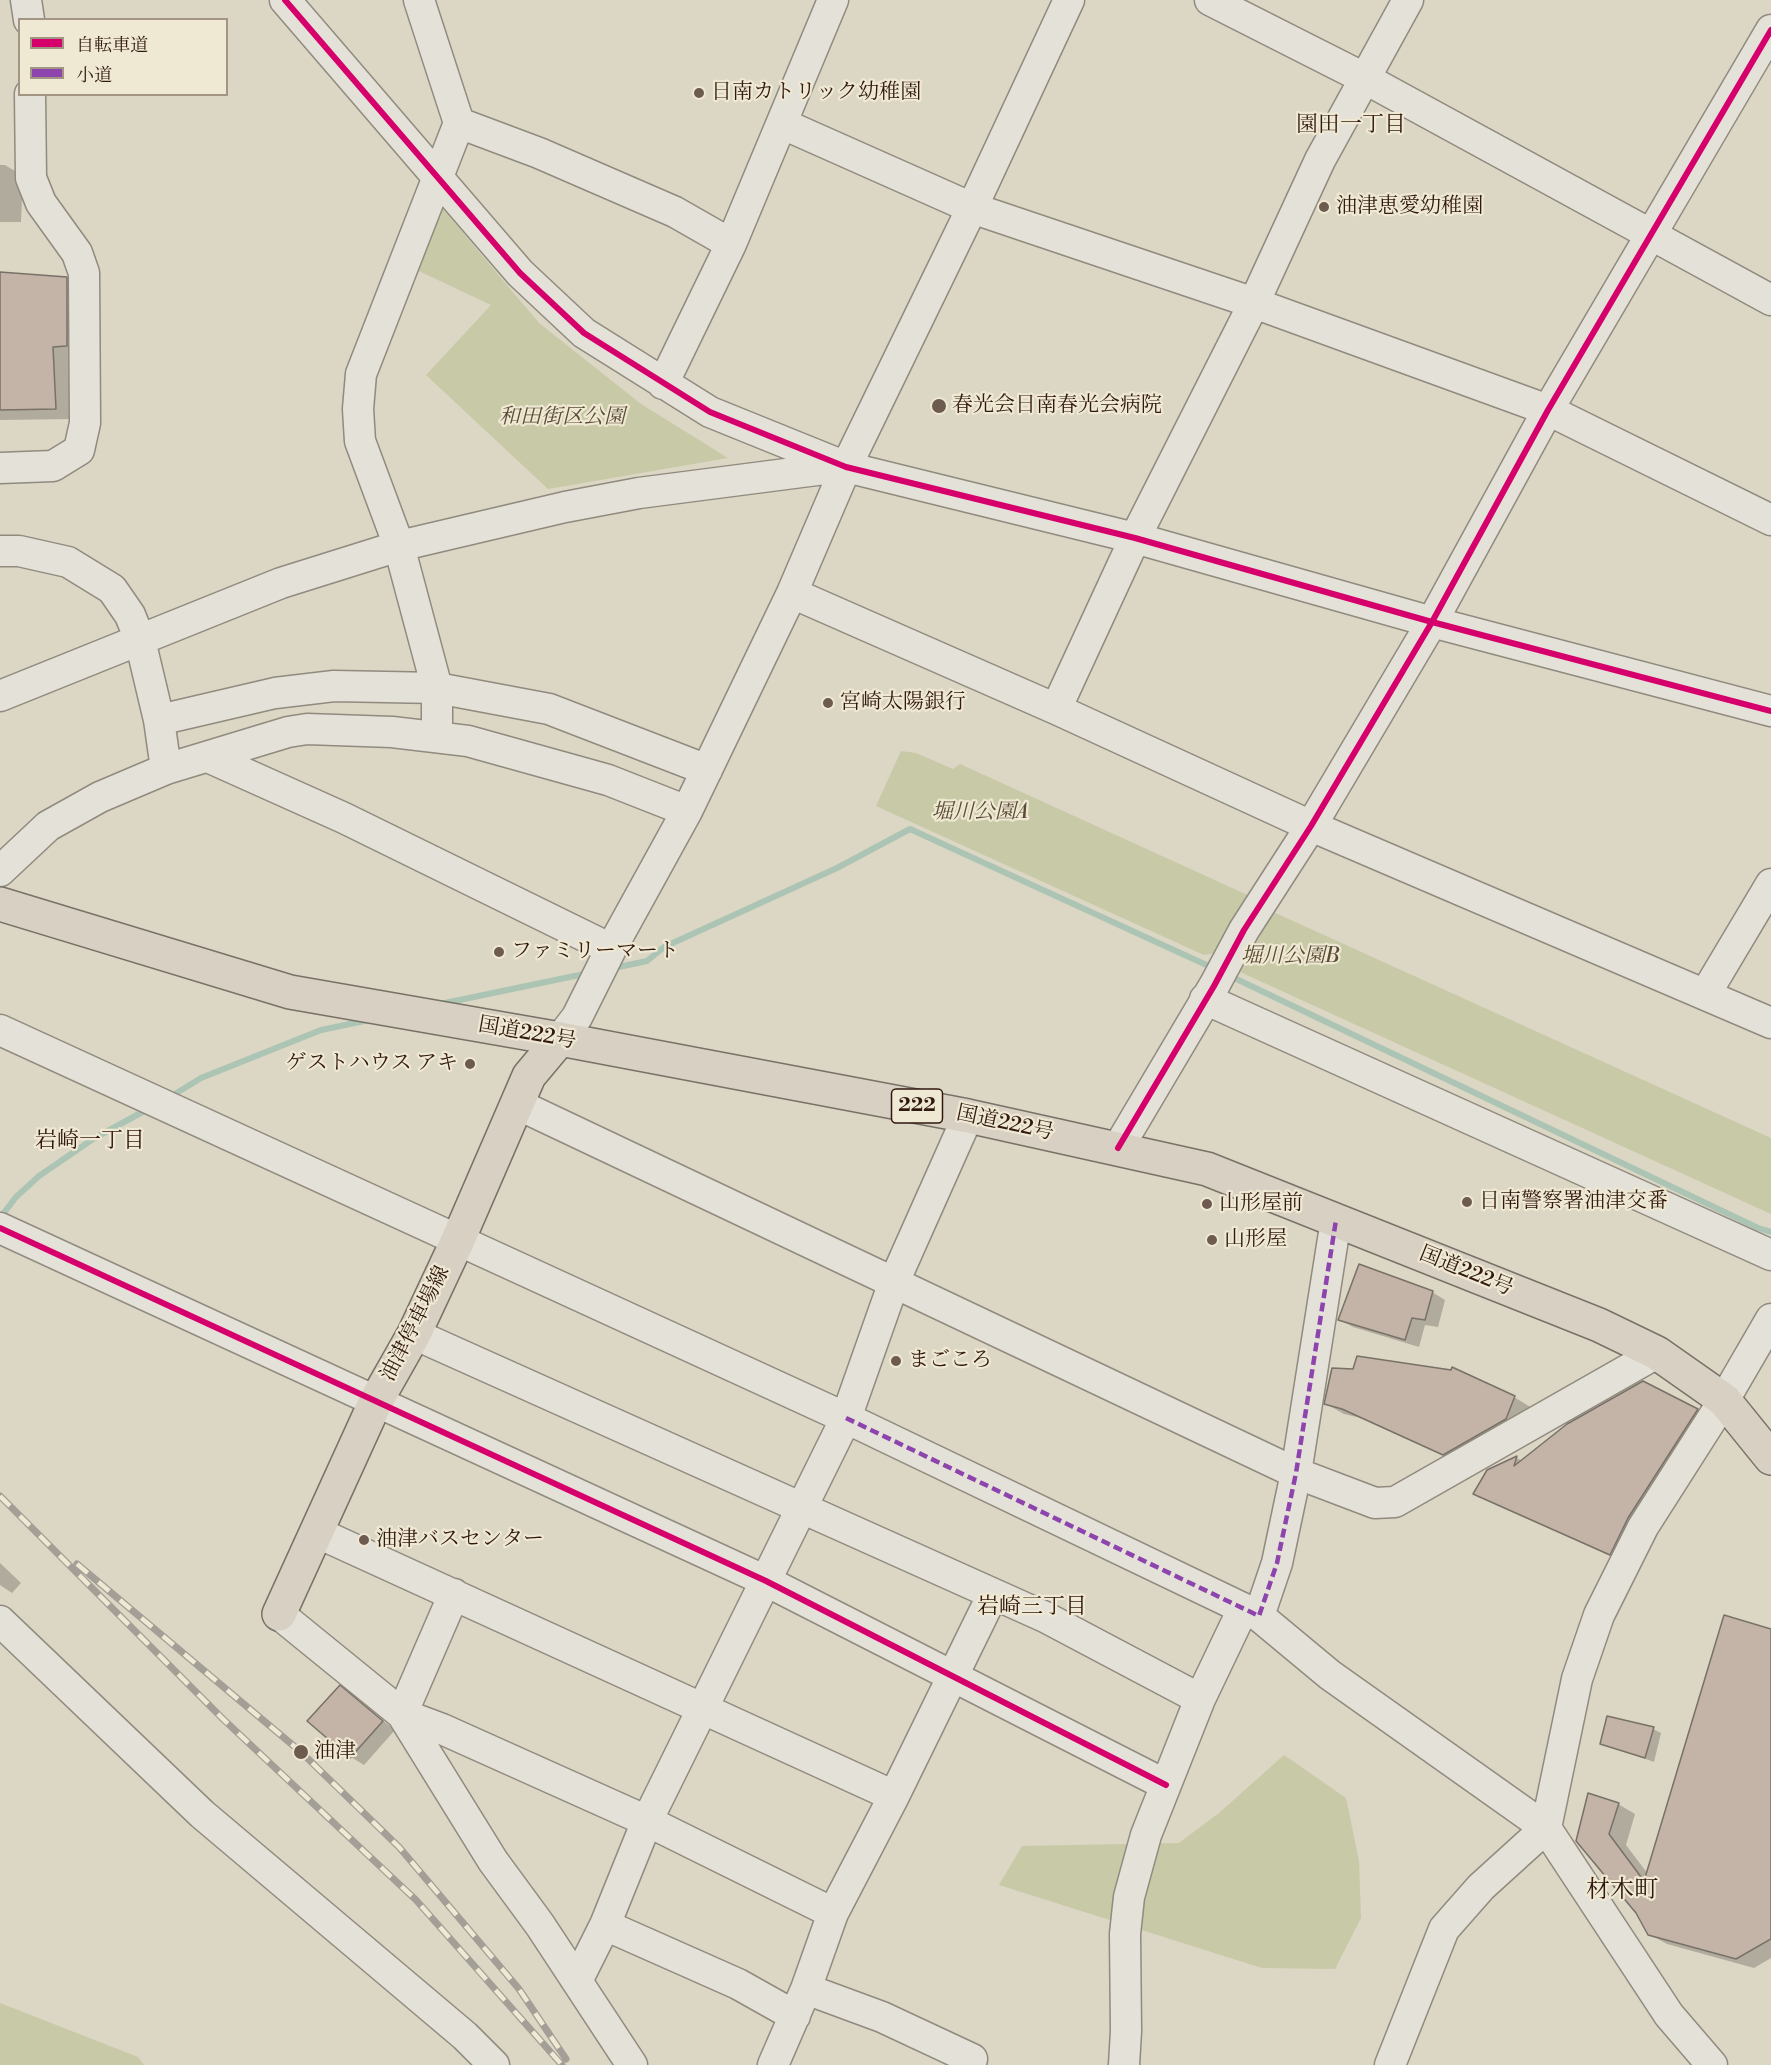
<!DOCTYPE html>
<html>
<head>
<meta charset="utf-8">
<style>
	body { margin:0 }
	#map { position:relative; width:1771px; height:2065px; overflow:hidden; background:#dcd6c4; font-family:"Libre Bodoni","Noto Serif JP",serif }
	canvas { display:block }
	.legend { position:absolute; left:18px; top:18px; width:210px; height:78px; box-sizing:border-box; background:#efe8d2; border:2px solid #a39584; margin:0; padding:8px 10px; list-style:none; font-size:18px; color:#311910 }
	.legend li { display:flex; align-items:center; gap:12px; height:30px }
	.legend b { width:30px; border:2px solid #a39584 }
</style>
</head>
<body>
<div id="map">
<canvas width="1771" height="2065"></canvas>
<ul class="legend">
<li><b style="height:8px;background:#d6006c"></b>自転車道</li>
<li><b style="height:8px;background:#8e44ad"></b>小道</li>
</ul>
</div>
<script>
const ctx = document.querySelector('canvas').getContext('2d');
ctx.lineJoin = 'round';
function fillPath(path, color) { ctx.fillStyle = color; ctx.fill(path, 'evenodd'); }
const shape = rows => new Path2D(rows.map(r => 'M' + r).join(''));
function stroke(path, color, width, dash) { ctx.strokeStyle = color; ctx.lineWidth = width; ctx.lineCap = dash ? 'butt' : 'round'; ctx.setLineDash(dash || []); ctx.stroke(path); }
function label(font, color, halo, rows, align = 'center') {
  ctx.font = font + ' "Libre Bodoni","Noto Serif JP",serif'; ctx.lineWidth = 4.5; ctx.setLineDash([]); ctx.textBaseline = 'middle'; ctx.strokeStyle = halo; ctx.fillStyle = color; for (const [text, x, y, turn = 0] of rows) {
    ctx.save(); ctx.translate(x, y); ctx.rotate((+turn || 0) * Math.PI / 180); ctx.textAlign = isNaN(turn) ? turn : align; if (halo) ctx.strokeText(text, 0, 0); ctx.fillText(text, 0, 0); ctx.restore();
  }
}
fillPath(shape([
	[431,195,539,323,641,404,728,458,548,489,426,375,491,305,404,264],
	[901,751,916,753,953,769,960,764,1252,897,1215,953,1204,955,876,806],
	[1271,911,1771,1138,1771,1214,1240,972],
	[1284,1755,1346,1798,1359,1861,1361,1918,1335,1969,1262,1968,999,1885,1022,1846,1179,1843,1219,1813],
	[0,2003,138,2057,144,2065,0,2065]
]), '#c8c9a6');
fillPath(shape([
	[0,165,5,165,23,176,21,222,0,222],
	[0,274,66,278,84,289,73,419,0,420],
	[1432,1292,1445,1300,1438,1327,1425,1325,1419,1347,1353,1327,1340,1320],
	[1514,1397,1532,1408,1462,1464,1361,1418,1344,1414,1326,1404],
	[1697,1410,1715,1420,1628,1564,1475,1494,1488,1471,1517,1458,1522,1461],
	[0,1563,21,1583,12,1593,0,1585],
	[1771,1630,1771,1958,1754,1968,1667,1944,1649,1934,1637,1912,1577,1841,1618,1804,1635,1814,1626,1845,1648,1874],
	[340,1687,395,1730,364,1765,351,1757,310,1721],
	[1653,1729,1661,1733,1654,1762,1601,1743]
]), '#0003');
stroke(shape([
	[614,968,647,961,664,947,837,868,910,829,1213,968],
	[1228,975,1758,1228,1771,1232],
	[440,1004,589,973],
	[170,1097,201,1078,321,1030,369,1020],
	[0,1218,16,1197,39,1176,93,1139,148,1109]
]), '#abc4b4', 6);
const building = shape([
	[0,272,67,277,67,346,53,347,56,409,0,410,0,272],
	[1359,1264,1433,1291,1425,1320,1412,1318,1405,1340,1338,1320,1359,1264],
	[1357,1356,1451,1370,1452,1367,1515,1396,1506,1419,1443,1455,1342,1409,1324,1404,1332,1368,1353,1369,1357,1356],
	[1643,1381,1698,1409,1628,1518,1610,1555,1473,1494,1487,1470,1517,1456,1514,1466,1567,1424,1643,1381],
	[1724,1615,1771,1629,1771,1939,1736,1959,1648,1935,1636,1913,1576,1841,1588,1793,1619,1803,1609,1834,1644,1881,1724,1615],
	[340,1685,383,1721,350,1758,307,1721,340,1685],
	[1607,1716,1654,1727,1645,1758,1600,1744,1607,1716]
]);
fillPath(building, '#c4b3a7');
stroke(building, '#787167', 1.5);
const minor = shape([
	[26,0,29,20],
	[285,0,520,273,584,333,710,412,846,467,1135,538,1432,622,1771,711],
	[419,0,459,123,361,374,358,409,360,441,399,546,437,688,437,737],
	[1210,0,1364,78,1771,300],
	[459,123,539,153,675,212,731,244],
	[783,124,972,208,1254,303,1548,410,1771,520],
	[663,384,731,244,833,0],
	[0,468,53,466,79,450,85,423,84,273,77,253,41,203,31,178,30,94],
	[0,551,19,551,68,562,112,589,130,615,140,640,159,720,166,769],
	[792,593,1056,709,1311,826,1771,1023],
	[0,696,281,583,399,546,565,507,639,493,840,467],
	[1056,709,1135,538,1254,303,1320,160,1408,0],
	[159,720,275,693,334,686,437,688,549,709,707,770],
	[208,757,344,818,611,949],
	[0,871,48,826,100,797,166,769,288,732,307,729,392,732,468,741,608,780,687,811],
	[1706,993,1771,884],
	[1205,999,1771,1255],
	[0,1030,846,1418,1259,1616,1330,1675,1546,1828,1669,2015,1712,2065],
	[560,1039,577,1017,611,949,687,811,792,593,846,467,972,208,1069,0],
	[517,1104,1296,1473,1375,1503,1395,1502,1657,1353],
	[1118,1148,1214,986,1244,930,1311,826,1432,622,1548,410,1771,30],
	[0,1228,766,1581,1166,1785],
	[414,1334,1045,1617,1200,1699],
	[316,1532,894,1796],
	[279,1614,402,1714,442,1729,647,1821,833,1913],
	[1259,1616,1277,1563,1296,1473,1336,1220],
	[0,1621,202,1814,465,2036,494,2065],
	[402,1714,493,1861,540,1925,632,2065],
	[402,1714,454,1594],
	[605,1925,738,1984,795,2016],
	[577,1981,605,1925,647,1821,846,1418,894,1282,968,1116],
	[806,1989,882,2017,972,2059,970,2065],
	[773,2065,806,1989,833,1913,894,1796,993,1594],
	[1124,2065,1126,2031,1125,1934,1129,1897,1146,1835,1200,1699,1243,1609],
	[1390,2065,1444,1929,1481,1887,1546,1828,1577,1679,1599,1615,1643,1527,1724,1400,1771,1319]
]);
const major = shape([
	[279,1614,376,1401,414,1334,458,1240,529,1076,560,1039]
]);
const highway = shape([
	[0,904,290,992,560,1039,968,1116,1207,1169,1599,1325,1657,1353,1724,1400,1771,1458]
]);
stroke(minor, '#908a7f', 33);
stroke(major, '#787167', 36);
stroke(highway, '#787167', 36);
stroke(minor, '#e4e1d8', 30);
stroke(major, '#d8d1c3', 33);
stroke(highway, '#d8d1c3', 33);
const rail = shape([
	[0,1496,223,1719,416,1900,562,2065],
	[77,1564,301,1752,399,1847,519,1989,566,2059]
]);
stroke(rail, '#a39e96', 7);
stroke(rail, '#efe8d2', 4.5, [14]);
stroke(shape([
	[846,1418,1259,1616,1277,1563,1296,1473,1336,1220]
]), '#8e44ad', 4.5, [9, 4.5]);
stroke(shape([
	[285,0,520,273,584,333,710,412,846,467,1135,538,1432,622,1771,711],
	[1118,1148,1214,986,1244,930,1311,826,1432,622,1548,410,1771,30],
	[0,1228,766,1581,1166,1785]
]), '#d6006c', 6);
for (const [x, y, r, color] of [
	[699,93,6,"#6d5b4f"],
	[1324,207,6,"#6d5b4f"],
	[939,406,8,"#6d5b4f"],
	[828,703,6,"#6d5b4f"],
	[499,952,6,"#6d5b4f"],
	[470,1064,6,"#6d5b4f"],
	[1467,1202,6,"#6d5b4f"],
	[1207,1204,6,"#6d5b4f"],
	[1212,1240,6,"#6d5b4f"],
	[896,1361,6,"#6d5b4f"],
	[364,1540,6,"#6d5b4f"],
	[301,1752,8,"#6d5b4f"]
]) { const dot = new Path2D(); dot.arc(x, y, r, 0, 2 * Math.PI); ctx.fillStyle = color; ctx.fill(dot); stroke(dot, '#efe8d2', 2); }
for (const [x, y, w] of [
	[917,1106,51]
]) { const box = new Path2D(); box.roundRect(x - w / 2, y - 17, w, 34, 4.5); ctx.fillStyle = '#efe8d2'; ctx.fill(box); stroke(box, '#311910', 1.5); }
label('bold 20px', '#311910', null, [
	["222",917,1106]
]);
label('21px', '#311910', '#efe8d2', [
	["日南カトリック幼稚園",711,93],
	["油津恵愛幼稚園",1336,207],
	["春光会日南春光会病院",952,406],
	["宮崎太陽銀行",840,703],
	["ファミリーマート",511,952],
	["ゲストハウス アキ",458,1064,"right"],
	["日南警察署油津交番",1479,1202],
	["山形屋前",1219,1204],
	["山形屋",1224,1240],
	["まごころ",908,1361],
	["油津バスセンター",376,1540],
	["油津",314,1752]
], 'left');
label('italic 21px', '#5a4b36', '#efe8d2', [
	["和田街区公園",562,418],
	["堀川公園A",980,813],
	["堀川公園B",1290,957]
]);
label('21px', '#311910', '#efe8d2', [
	["国道222号",527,1034,10],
	["国道222号",1005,1124,12],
	["国道222号",1466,1272,22],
	["油津停車場線",416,1324,-63]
]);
label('22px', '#311910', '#efe8d2', [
	["園田一丁目",1351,126],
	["岩崎一丁目",90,1142],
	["岩崎三丁目",1032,1608]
]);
label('24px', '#311910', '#efe8d2', [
	["材木町",1622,1891]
]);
</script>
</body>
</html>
